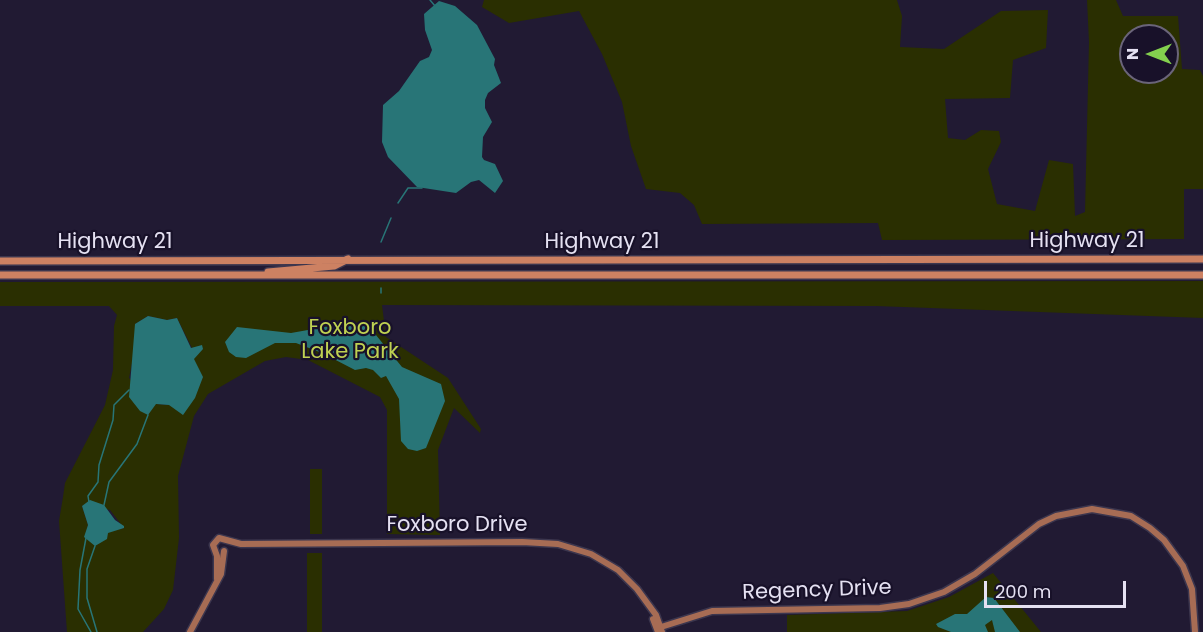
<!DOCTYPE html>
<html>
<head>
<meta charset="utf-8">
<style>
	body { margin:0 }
	#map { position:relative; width:1203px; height:632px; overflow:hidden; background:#211a33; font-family:Poppins,sans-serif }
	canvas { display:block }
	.north { position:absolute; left:1119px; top:24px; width:60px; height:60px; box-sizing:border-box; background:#181129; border:2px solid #6a6479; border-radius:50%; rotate:270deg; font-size:16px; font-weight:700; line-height:24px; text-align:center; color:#e5e1f2 }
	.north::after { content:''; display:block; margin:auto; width:21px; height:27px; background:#83d04e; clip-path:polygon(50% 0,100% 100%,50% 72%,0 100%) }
	.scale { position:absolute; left:984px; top:581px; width:142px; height:27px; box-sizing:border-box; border:3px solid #e5e1f2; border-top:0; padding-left:8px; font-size:18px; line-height:21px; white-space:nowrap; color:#e5e1f2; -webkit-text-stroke:4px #181129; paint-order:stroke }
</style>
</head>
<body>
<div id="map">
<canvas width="1203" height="632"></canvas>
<div class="north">N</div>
<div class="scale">200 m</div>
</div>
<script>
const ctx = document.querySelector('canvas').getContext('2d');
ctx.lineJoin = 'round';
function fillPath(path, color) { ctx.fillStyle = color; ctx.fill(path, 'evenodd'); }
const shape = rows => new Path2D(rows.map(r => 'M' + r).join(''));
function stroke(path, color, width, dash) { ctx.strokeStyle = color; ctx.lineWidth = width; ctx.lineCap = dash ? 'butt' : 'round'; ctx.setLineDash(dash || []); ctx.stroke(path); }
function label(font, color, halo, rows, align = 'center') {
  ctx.font = font + ' Poppins,sans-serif'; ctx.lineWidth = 4.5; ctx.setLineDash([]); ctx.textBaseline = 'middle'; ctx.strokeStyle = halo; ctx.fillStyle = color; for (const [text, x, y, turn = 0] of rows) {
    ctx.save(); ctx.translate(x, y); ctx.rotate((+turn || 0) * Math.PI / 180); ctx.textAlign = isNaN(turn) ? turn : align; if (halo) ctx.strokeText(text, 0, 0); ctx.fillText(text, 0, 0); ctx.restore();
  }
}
fillPath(shape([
	[484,0,897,0,902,16,900,47,944,49,1001,11,1048,10,1046,48,1013,60,1010,98,945,99,948,138,965,140,981,130,999,131,1001,142,988,169,997,204,1035,211,1049,160,1073,164,1075,216,1085,212,1089,42,1087,0,1116,0,1123,16,1178,16,1182,69,1200,70,1203,76,1203,189,1184,189,1184,239,882,240,878,223,702,224,694,205,680,193,646,189,631,146,622,102,602,54,579,11,509,23,482,7],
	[1131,36,1167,36,1167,72,1131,72],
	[1203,281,1203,318,876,306,382,305,386,337,448,378,481,429,480,433,454,408,438,450,440,535,387,534,387,410,380,397,308,360,286,357,265,361,208,394,194,416,178,476,179,538,173,590,164,609,143,632,67,632,59,521,63,497,65,483,105,405,113,370,114,326,117,315,109,306,0,306,0,282],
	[148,316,167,320,177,318,192,348,194,359,169,405,156,404,129,378,135,348,135,324],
	[86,504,110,510,124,528,85,537,88,525,82,506],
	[310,469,322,469,322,534,310,534],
	[307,553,322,553,322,632,307,632],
	[993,573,1041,632,787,632,787,615,907,611,949,597]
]), '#2a2f01');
fillPath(shape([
	[439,1,455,6,477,25,495,59,494,65,501,83,488,93,485,100,485,108,492,122,483,137,482,157,484,160,495,164,503,181,495,193,479,180,471,182,456,193,417,187,388,157,382,142,383,105,399,91,420,61,429,57,432,50,425,30,424,14],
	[148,316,167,320,177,318,191,348,202,345,203,349,194,359,203,377,195,398,183,415,169,405,156,404,148,415,140,411,129,397,135,324],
	[347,323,359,327,367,324,402,367,441,384,445,401,426,448,417,451,408,449,401,441,399,399,386,376,381,378,373,370,366,368,355,370,326,355,326,351,322,353,296,343,275,343,246,358,236,357,229,352,225,342,237,327,291,333],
	[90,500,104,505,115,520,124,526,124,528,108,533,107,539,95,546,84,537,88,525,82,506],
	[986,597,994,598,1020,632,995,632,992,620,985,625,988,632,951,632,938,627,936,624,955,614,967,614]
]), '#287577');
stroke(shape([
	[430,0,435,6],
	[398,203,408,188,422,188],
	[381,242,391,218],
	[381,293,381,288],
	[89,502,88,496,98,482,99,465,113,420,114,405,129,390],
	[104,505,109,482,137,444,148,415],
	[86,538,80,570,78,609,91,632],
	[95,546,87,569,87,598,97,632]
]), '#287577', 1.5);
const secondary = shape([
	[217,579,217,556,213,545,219,538,241,544,522,542,558,544,591,554,618,570,637,589,656,615,662,632],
	[653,619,658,632],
	[661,627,712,611,880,608,909,604,944,592,975,574,1039,524,1056,516,1092,509,1131,516,1150,528,1164,540,1183,566,1192,589,1195,632],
	[190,632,221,574,224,551]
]);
const primary = shape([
	[0,261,1203,259],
	[268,272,334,266,348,259],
	[0,275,1203,275]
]);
stroke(secondary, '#3c364e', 9);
stroke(primary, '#3c364e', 10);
stroke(secondary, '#a76c54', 6);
stroke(primary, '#cd8162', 7);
label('21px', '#e5e1f2', '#181129', [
	["Highway 21",1087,242],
	["Highway 21",115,243],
	["Highway 21",602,243],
	["Foxboro Drive",457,526],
	["Regency Drive",817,591,-2]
]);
label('21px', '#bfd152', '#181129', [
	["Foxboro",350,329],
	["Lake Park",350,353]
]);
</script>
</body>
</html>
